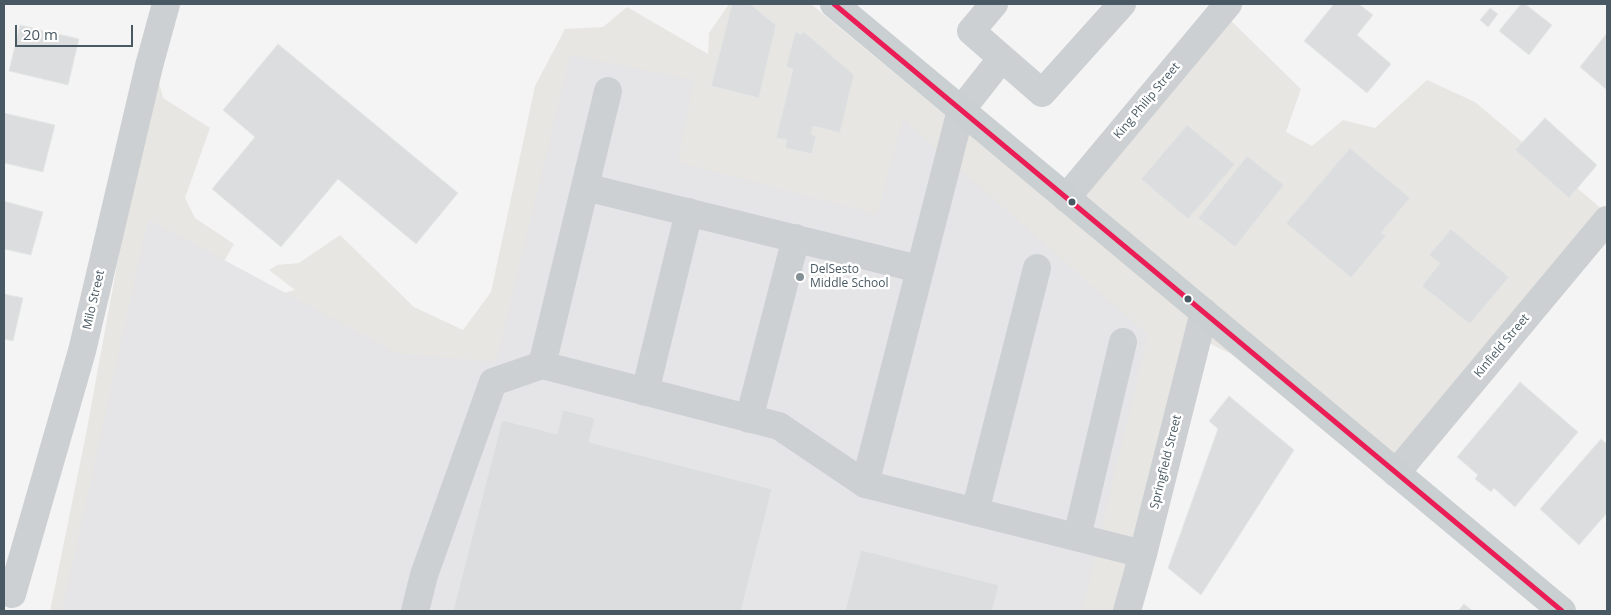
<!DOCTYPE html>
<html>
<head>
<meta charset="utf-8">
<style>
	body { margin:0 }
	#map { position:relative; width:1611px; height:615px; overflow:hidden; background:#f4f4f4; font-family:"Open Sans",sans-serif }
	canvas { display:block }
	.frame { position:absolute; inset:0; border:5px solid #485963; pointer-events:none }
	.scale { position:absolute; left:15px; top:25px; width:118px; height:22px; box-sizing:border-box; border:2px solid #485963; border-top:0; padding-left:6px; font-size:15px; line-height:18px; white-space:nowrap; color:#485963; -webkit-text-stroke:4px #fff; paint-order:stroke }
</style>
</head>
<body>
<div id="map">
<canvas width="1611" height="615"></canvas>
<div class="frame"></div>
<div class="scale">20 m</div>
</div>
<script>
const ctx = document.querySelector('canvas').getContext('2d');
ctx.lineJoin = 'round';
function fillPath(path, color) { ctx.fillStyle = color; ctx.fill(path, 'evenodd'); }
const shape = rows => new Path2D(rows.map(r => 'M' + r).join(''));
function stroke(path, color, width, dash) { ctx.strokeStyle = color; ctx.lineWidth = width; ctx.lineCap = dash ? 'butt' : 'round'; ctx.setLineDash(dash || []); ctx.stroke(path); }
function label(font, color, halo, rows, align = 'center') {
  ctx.font = font + ' "Open Sans",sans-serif'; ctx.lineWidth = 5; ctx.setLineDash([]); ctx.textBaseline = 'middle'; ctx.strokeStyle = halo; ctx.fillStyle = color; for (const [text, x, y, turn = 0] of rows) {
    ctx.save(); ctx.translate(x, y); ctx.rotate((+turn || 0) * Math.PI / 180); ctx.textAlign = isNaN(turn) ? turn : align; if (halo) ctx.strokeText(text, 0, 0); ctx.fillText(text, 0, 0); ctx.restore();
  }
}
fillPath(shape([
	[729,4,811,4,1055,206,1069,203,1223,13,1301,89,1286,132,1312,146,1343,120,1375,128,1427,80,1475,102,1603,210,1381,478,1231,354,1201,339,1130,611,50,611,86,434,154,63,163,98,210,128,185,198,195,218,234,244,220,268,276,295,295,290,269,270,277,265,299,263,340,235,414,307,463,330,491,292,535,86,565,29,603,27,627,7,708,54,709,33]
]), '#e8e6e2');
fillPath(shape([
	[570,55,694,80,678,162,877,214,903,119,1148,335,1082,611,62,611,148,219,397,353,496,362]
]), '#e5e5e7');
const building = shape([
	[732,4,750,4,776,25,759,98,711,86,732,4],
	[1334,4,1359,4,1373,15,1357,35,1391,64,1367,93,1304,41,1334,4],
	[1521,4,1525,4,1552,25,1529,55,1499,31,1521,4],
	[1490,8,1498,14,1488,27,1480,20,1490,8],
	[20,25,79,39,68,85,9,71,20,25],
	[803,31,854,75,840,133,813,126,811,134,816,136,812,154,785,148,787,140,776,138,793,69,786,67,795,32,802,34,803,31],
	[1607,33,1607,90,1580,67,1607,33],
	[278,44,458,193,416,244,338,179,281,247,212,189,255,137,223,110,278,44],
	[4,113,55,125,43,172,4,163,4,113],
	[1545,118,1597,165,1569,198,1515,150,1545,118],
	[1187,125,1235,164,1188,219,1141,179,1187,125],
	[1350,148,1410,198,1381,233,1386,236,1351,278,1286,223,1350,148],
	[1247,156,1284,185,1235,247,1198,218,1247,156],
	[4,201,43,212,31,255,4,249,4,201],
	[1451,229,1509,277,1470,324,1422,286,1440,263,1429,255,1451,229],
	[4,294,23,298,13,341,4,339,4,294],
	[1520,382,1578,432,1515,507,1494,488,1491,492,1475,479,1478,475,1457,457,1520,382],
	[1229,396,1294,450,1201,595,1168,568,1218,429,1209,421,1229,396],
	[563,410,595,418,589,442,772,489,741,611,453,611,502,420,557,434,563,410],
	[1601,439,1607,444,1607,513,1579,545,1540,509,1601,439],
	[861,550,999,585,992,611,845,611,861,550],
	[1464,604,1473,611,1458,611,1464,604]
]);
fillPath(building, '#dbddde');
stroke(building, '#e5e6e6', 1);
stroke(shape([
	[994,4,971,31,1042,93,1122,4],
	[1002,58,961,110,865,484,1143,554],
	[608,91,542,365,779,426,865,484],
	[585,187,919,269],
	[1066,198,1228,4],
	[645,392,689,212],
	[749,419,796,238],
	[1396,473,1607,220],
	[975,512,1037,268],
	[1077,537,1123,342],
	[12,594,82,351,149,66,166,4],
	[415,611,424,575,493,382,542,365],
	[1127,611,1143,554,1204,312]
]), '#cdd0d3', 28);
stroke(shape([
	[834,4,1562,611]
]), '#cacfd1', 28);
stroke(shape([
	[834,4,1562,611]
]), '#ea1d57', 5);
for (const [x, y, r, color] of [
	[1072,202,4.5,"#485963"],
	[800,277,5,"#848f96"],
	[1188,299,4.5,"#485963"]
]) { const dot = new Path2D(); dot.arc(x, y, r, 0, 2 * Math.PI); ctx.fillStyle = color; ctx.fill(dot); stroke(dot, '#fff', 2); }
label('12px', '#485963', '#fff', [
	["King Philip Street",1147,101,-50],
	["Milo Street",94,300,-77],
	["Kinfield Street",1502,346,-50],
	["Springfield Street",1166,462,-76]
]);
label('12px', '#485963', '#fff', [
	["DelSesto",810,270],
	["Middle School",810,284]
], 'left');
</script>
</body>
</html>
